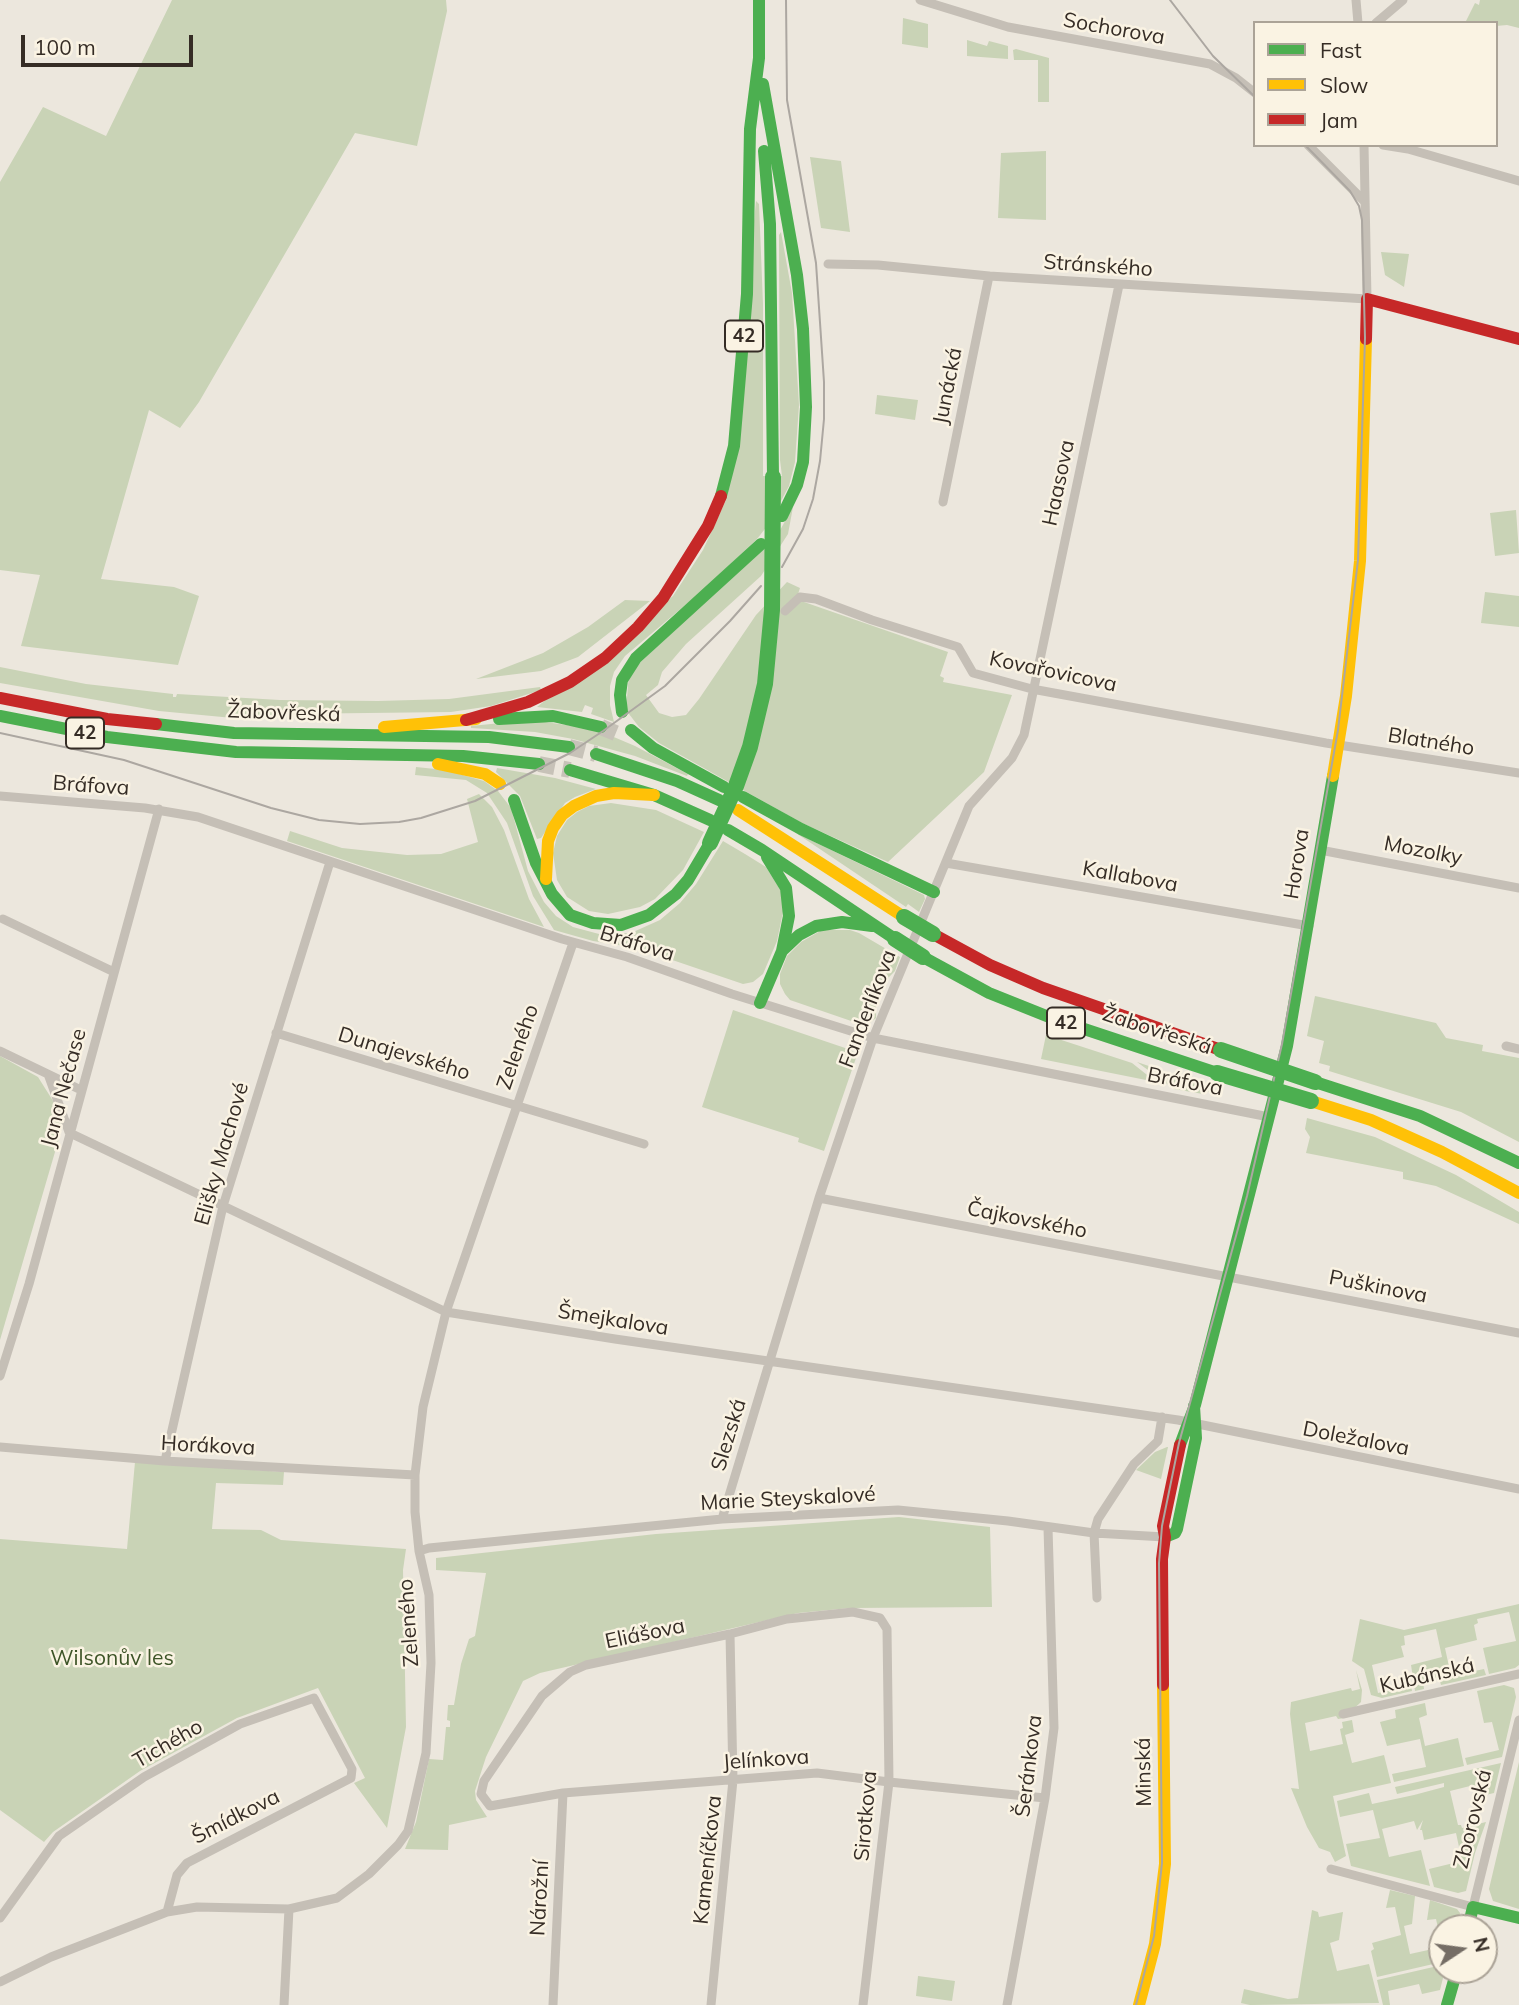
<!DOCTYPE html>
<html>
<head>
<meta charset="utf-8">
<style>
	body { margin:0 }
	#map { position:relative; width:1519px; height:2005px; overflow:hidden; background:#ece7dd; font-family:Mulish,sans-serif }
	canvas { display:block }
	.legend { position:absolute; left:1253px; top:21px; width:245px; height:126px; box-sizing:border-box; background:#faf3e3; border:2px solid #aba397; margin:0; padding:9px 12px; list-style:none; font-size:21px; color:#352c25 }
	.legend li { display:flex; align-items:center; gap:14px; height:35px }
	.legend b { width:35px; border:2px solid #aba397 }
	.north { position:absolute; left:1428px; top:1914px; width:70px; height:70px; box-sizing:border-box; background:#faf3e3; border:2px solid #aba397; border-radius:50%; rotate:77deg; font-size:19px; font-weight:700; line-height:28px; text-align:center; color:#352c25 }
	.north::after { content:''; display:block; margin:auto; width:24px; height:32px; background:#756d65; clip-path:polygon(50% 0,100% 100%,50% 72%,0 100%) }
	.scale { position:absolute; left:21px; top:35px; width:172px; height:32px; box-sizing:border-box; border:4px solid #352c25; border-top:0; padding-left:9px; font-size:21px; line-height:24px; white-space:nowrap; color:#352c25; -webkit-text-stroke:5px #faf3e3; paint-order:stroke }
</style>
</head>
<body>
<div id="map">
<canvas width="1519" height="2005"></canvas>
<ul class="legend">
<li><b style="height:9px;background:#4caf50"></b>Fast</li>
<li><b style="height:9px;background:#ffc107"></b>Slow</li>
<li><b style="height:9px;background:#c62828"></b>Jam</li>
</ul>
<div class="north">N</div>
<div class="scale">100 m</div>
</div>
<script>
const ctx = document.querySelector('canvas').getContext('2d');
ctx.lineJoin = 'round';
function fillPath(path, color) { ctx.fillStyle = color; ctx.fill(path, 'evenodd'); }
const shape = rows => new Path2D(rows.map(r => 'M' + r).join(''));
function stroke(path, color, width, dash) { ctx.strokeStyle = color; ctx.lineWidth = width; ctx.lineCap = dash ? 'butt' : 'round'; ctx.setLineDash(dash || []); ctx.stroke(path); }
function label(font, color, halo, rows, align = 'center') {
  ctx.font = font + ' Mulish,sans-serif'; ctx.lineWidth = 5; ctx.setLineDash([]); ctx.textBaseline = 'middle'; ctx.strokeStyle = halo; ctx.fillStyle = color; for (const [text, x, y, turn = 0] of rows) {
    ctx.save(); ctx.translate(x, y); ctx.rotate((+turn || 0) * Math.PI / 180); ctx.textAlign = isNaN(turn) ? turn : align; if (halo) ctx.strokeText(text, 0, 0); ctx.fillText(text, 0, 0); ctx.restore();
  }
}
fillPath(shape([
	[172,0,446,0,447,11,417,146,355,133,199,402,180,428,149,410,101,579,174,587,199,596,178,665,21,646,40,575,0,570,0,182,43,107,106,136],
	[1480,0,1519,0,1519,28,1507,25,1496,26,1496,23,1465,23,1475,3,1479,5],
	[903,18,928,24,928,48,902,44],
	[967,40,987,46,989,41,1008,46,1008,59,967,56],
	[1016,49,1049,58,1049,102,1038,102,1038,60,1014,60,1013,50],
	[1046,151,1046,220,998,218,1001,153],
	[810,157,841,161,850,232,821,228],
	[756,201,759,204,763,304,763,476,782,476,780,460,779,235,781,232,792,293,799,405,795,462,789,486,768,525,757,539,703,590,625,656,614,672,610,686,610,705,614,722,591,714,593,708,585,705,582,712,537,707,673,596,703,550,727,498],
	[1381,252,1409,254,1404,287,1385,275],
	[877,395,918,400,915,420,875,414],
	[793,507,788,534,761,576,686,644,662,672,658,685,646,695,659,713,672,717,686,715,699,699,756,615,787,582,800,588,797,597,804,602,948,652,940,676,944,678,943,682,1012,695,984,772,888,862,802,823,659,743,639,727,626,710,629,673,779,532],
	[1516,510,1519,553,1495,556,1490,513],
	[1485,592,1519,596,1519,627,1481,623],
	[625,600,650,601,578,657,541,671,476,679,543,653,588,627],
	[0,667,86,684,173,694,173,697,176,697,177,694,280,700,378,701,449,699,540,687,541,690,491,706,451,712,284,714,233,718,159,711,0,683],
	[531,720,595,729,635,746,688,774,687,776,635,756,573,739,535,732,471,728,471,726],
	[416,767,445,770,484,781,498,791,511,808,528,871,544,902,556,916,573,927,599,934,631,933,660,920,680,903,696,884,723,841,745,854,766,867,781,891,784,907,777,941,763,974,753,982,743,984,637,948,593,941,554,930,533,896,507,823,487,793,466,780,415,775],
	[497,768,555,778,596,789,575,797,565,803,541,838,537,839,520,796,496,772],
	[479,794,492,807,504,830,529,899,544,927,287,841,290,831,342,848,407,855,441,854,478,842,467,799],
	[611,803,656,810,704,832,683,870,655,899,640,907,608,914,589,911,567,897,557,880,553,853,557,836,567,820,577,812,589,806],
	[796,833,924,895,925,899,919,912,908,904,906,907],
	[822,930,850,930,859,933,900,957,895,971,889,977,876,1007,876,1018,870,1023,857,1023,790,1000,785,994,780,984,780,974,787,956,801,942],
	[1315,996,1436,1023,1446,1038,1483,1045,1482,1051,1519,1058,1519,1142,1461,1112,1329,1071,1330,1066,1319,1063,1324,1041,1307,1036],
	[733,1010,851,1050,857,1055,824,1151,798,1142,799,1138,702,1107],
	[1046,1035,1132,1063,1156,1082,1041,1059],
	[0,1056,38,1077,55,1104,62,1128,0,1340],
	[1137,1062,1211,1087,1210,1091,1203,1094,1174,1089],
	[1307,1118,1375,1137,1456,1175,1519,1212,1519,1224,1436,1186,1403,1179,1403,1172,1306,1153,1310,1137,1305,1129],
	[1167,1447,1168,1447,1161,1479,1136,1470,1155,1452],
	[135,1462,284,1472,283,1485,216,1483,212,1529,261,1530,281,1540,406,1549,403,1570,406,1727,387,1828,354,1783,365,1778,318,1688,237,1718,140,1771,53,1832,44,1842,0,1810,0,1539,127,1549],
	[899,1517,990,1527,992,1607,850,1608,798,1613,540,1673,523,1681,486,1757,475,1791,476,1800,487,1817,449,1825,448,1850,405,1849,416,1822,429,1759,443,1760,446,1727,450,1727,450,1721,447,1720,448,1705,454,1705,461,1664,469,1639,475,1636,486,1573,436,1570,436,1558,656,1534],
	[1519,1604,1519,1665,1515,1668,1489,1674,1483,1648,1516,1641,1509,1612,1477,1619,1478,1623,1474,1625,1477,1640,1445,1648,1451,1676,1484,1669,1486,1675,1441,1685,1439,1677,1423,1681,1424,1689,1415,1691,1411,1665,1442,1657,1436,1629,1404,1636,1405,1645,1401,1646,1404,1657,1372,1665,1378,1693,1411,1685,1412,1691,1382,1698,1371,1695,1364,1669,1352,1661,1360,1619,1404,1630],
	[1356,1670,1362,1690,1361,1702,1344,1718,1338,1719,1336,1716,1305,1723,1310,1751,1343,1744,1340,1729,1343,1728,1342,1722,1352,1720,1354,1732,1345,1735,1352,1763,1384,1755,1391,1783,1333,1796,1346,1856,1335,1862,1330,1852,1319,1848,1307,1827,1291,1788,1299,1789,1290,1714,1291,1702,1351,1688,1352,1691,1360,1689],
	[1504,1685,1514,1688,1516,1697,1502,1757,1467,1765,1465,1758,1499,1750,1492,1722,1484,1723,1477,1691],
	[1425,1703,1427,1715,1419,1718,1425,1746,1458,1738,1464,1766,1394,1782,1392,1774,1426,1767,1420,1739,1387,1746,1380,1722,1396,1718,1395,1710],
	[1519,1762,1519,1909,1493,1901,1489,1889],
	[1501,1763,1494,1793,1477,1797,1474,1785,1450,1791,1458,1825,1461,1825,1462,1828,1486,1822,1475,1853,1466,1891,1458,1893,1434,1887,1429,1869,1462,1861,1456,1833,1424,1840,1422,1830,1420,1830,1423,1820,1417,1830,1414,1821,1382,1829,1389,1857,1421,1850,1430,1886,1351,1866,1346,1844,1380,1838,1373,1810,1340,1817,1337,1801,1369,1793,1372,1804,1414,1795,1444,1787,1444,1783,1397,1794,1395,1787],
	[1390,1890,1415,1896,1412,1924,1404,1926,1410,1954,1442,1947,1442,1962,1377,1977,1371,1951,1374,1949,1372,1943,1401,1935,1395,1907,1386,1908],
	[1430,1900,1457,1909,1460,1913,1457,1924,1438,1928,1436,1919,1427,1920],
	[1312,1910,1318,1912,1319,1917,1343,1912,1339,1940,1330,1943,1337,1971,1369,1964,1379,2003,1250,2005,1241,2003,1244,1989,1288,1999,1298,1998],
	[1442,1965,1442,1970,1445,1970,1440,1990,1422,1994,1419,1984,1388,1991,1390,2005,1383,2005,1377,1980],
	[918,1976,955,1981,952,2001,916,1996]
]), '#c9d3b6');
stroke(shape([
	[601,727,623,736],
	[569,747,596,754],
	[539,764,570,770]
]), '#c7c2b8', 16, [16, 8]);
stroke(shape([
	[920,0,1008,27,1210,64,1236,78,1255,93],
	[1356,0,1358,23],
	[1376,23,1403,0],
	[1308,145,1364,201],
	[1383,145,1408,149,1519,181],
	[828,264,878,265,989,276,1367,299,1364,145],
	[943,502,989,276],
	[785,611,800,597,816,599,872,620,958,647,973,673,1032,689,1326,743,1519,773],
	[0,796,145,808,198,817,562,939,627,957,732,994,873,1038,1269,1117],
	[1320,850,1519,888],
	[946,863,1309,926],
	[3,919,114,972],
	[276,1033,644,1144],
	[1506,1046,1519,1049],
	[0,1051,81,1090],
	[48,1074,69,1132],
	[70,1133,446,1312,615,1339,1178,1420,1519,1489],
	[819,1198,1519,1333],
	[0,1376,29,1284,159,809],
	[0,1447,165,1461,415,1475],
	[165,1461,223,1206,330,862],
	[722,1519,819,1198,873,1038,969,806,1012,758,1024,735,1119,285],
	[419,1551,429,1548,722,1519,898,1510,1008,1521,1094,1533,1165,1537],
	[1097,1598,1094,1533,1098,1519,1134,1464,1158,1441,1162,1417],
	[1343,1714,1519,1674],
	[1331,1869,1473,1907,1519,1720],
	[0,1918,59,1836,144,1777,240,1724,314,1698,352,1769,351,1778,187,1863,177,1875,167,1912],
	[0,1982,51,1957,167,1912,197,1907,289,1909,337,1898,369,1874,398,1845,408,1831,426,1753,431,1663,429,1595,419,1551,415,1512,415,1475,423,1407,446,1312,573,943],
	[284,2005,289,1909],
	[553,2005,563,1793],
	[711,2005,733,1780,730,1634],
	[863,2005,889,1782,887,1629,880,1618,853,1612,787,1619,730,1634,586,1665,570,1672,542,1696,484,1781,481,1794,490,1806,563,1793,817,1773,889,1782,1045,1798],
	[1007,2005,1045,1798,1054,1728,1048,1528]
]), '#c5bfb6', 9);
stroke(shape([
	[759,0,759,58],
	[763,84,797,275,803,329,806,407,803,462,797,485,782,516],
	[764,151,770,224,773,477],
	[721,496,734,446,747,294,750,129,759,58],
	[622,712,620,695,622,680,636,658,761,544],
	[0,716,107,737,236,752,463,756,539,764],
	[499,719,553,716,601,727],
	[156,724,234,733,489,737,569,747],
	[631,730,653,748,724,787],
	[596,754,677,781,719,800],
	[570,770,654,795,710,820],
	[743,797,801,829,934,892],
	[514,800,536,863,552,894,570,915,593,923,621,925,649,915,676,894,688,880,710,843],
	[728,830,762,850,895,939],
	[782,951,799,935,816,926,842,922,872,926],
	[923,957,989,993,1054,1019,1217,1073],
	[760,1003,782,951,789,916,786,888,767,857],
	[1315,1082,1420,1116,1519,1163],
	[1180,1445,1195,1405,1287,1046,1333,776],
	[1165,1537,1175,1533,1177,1529,1196,1438,1194,1406],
	[1468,1928,1473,1907,1519,1918],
	[1447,2005,1457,1970]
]), '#4caf50', 12);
stroke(shape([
	[384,727,476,719],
	[438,764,485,774,500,784],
	[1333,776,1346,696,1360,561,1366,339],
	[738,810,904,917],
	[546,879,548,841,553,828,562,815,574,806,596,796,614,793,654,795],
	[1311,1101,1371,1120,1442,1152,1519,1193],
	[1139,2005,1155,1944,1165,1864,1163,1685]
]), '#ffc107', 12);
stroke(shape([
	[1366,339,1367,299,1519,339],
	[0,698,107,719,156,724],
	[466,720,528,702,570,682,605,658,638,627,663,598,708,526,721,496],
	[933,934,990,965,1043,988,1221,1050],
	[1163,1685,1162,1559,1165,1537,1163,1526,1180,1445]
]), '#c62828', 12);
stroke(shape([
	[1170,0,1213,56,1255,97],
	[782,567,803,529,813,499,820,461,824,419,824,382,816,263,787,100,786,0],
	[0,733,124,760,271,808,319,820,360,824,399,822,421,818,475,801,570,753,603,731,665,686,730,621,761,586],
	[1136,2005,1154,1936,1162,1863,1159,1563,1162,1526,1179,1443,1247,1196,1282,1044,1338,730,1358,560,1365,338,1362,220,1359,206,1350,191,1305,145]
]), '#aca7a1', 2);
stroke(shape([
	[710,843,736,786,750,747,765,684,772,610,773,477],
	[904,917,933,934],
	[895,939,923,957],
	[1221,1050,1315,1082],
	[1217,1073,1311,1101]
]), '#4caf50', 16);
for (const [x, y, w] of [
	[744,336,38],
	[85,733,38],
	[1066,1023,38]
]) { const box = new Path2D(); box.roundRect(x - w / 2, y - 15.5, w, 31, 5); ctx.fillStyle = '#faf3e3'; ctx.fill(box); stroke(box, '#352c25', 2); }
label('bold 19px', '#352c25', null, [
	["42",744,336],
	["42",85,733],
	["42",1066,1023]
]);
label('21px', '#352c25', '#faf3e3', [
	["Sochorova",1114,29,10],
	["Stránského",1098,266,4],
	["Junácká",948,386,-79],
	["Haasova",1059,483,-78],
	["Kovařovicova",1053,672,12],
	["Žabovřeská",284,713,2],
	["Blatného",1431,742,9],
	["Bráfova",91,786,4],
	["Mozolky",1423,851,11],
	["Horova",1297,864,-81],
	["Kallabova",1130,877,10],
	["Bráfova",637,944,17],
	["Fanderlíkova",868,1009,-69],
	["Žabovřeská",1157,1031,18],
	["Zeleného",518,1047,-71],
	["Dunajevského",404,1054,17],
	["Bráfova",1185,1082,11],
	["Jana Nečase",64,1088,-75],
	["Elišky Machové",222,1154,-74],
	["Čajkovského",1027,1220,11],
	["Puškinova",1378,1287,11],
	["Šmejkalova",613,1320,9],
	["Slezská",729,1435,-73],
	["Doležalova",1356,1439,11],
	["Horákova",208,1446,3],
	["Marie Steyskalové",788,1499,-3],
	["Zeleného",409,1623,-94],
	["Eliášova",645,1634,-12],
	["Kubánská",1427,1676,-13],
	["Tichého",168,1744,-30],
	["Jelínkova",766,1760,-4],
	["Šeránkova",1029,1766,-83],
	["Minská",1144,1772,-91],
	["Sirotkova",866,1816,-85],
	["Šmídkova",236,1817,-27],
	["Zborovská",1473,1819,-76],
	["Kameníčkova",708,1860,-84],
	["Nárožní",540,1898,-87]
]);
label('21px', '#3d5427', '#faf3e3', [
	["Wilsonův les",112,1659]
]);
</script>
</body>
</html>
